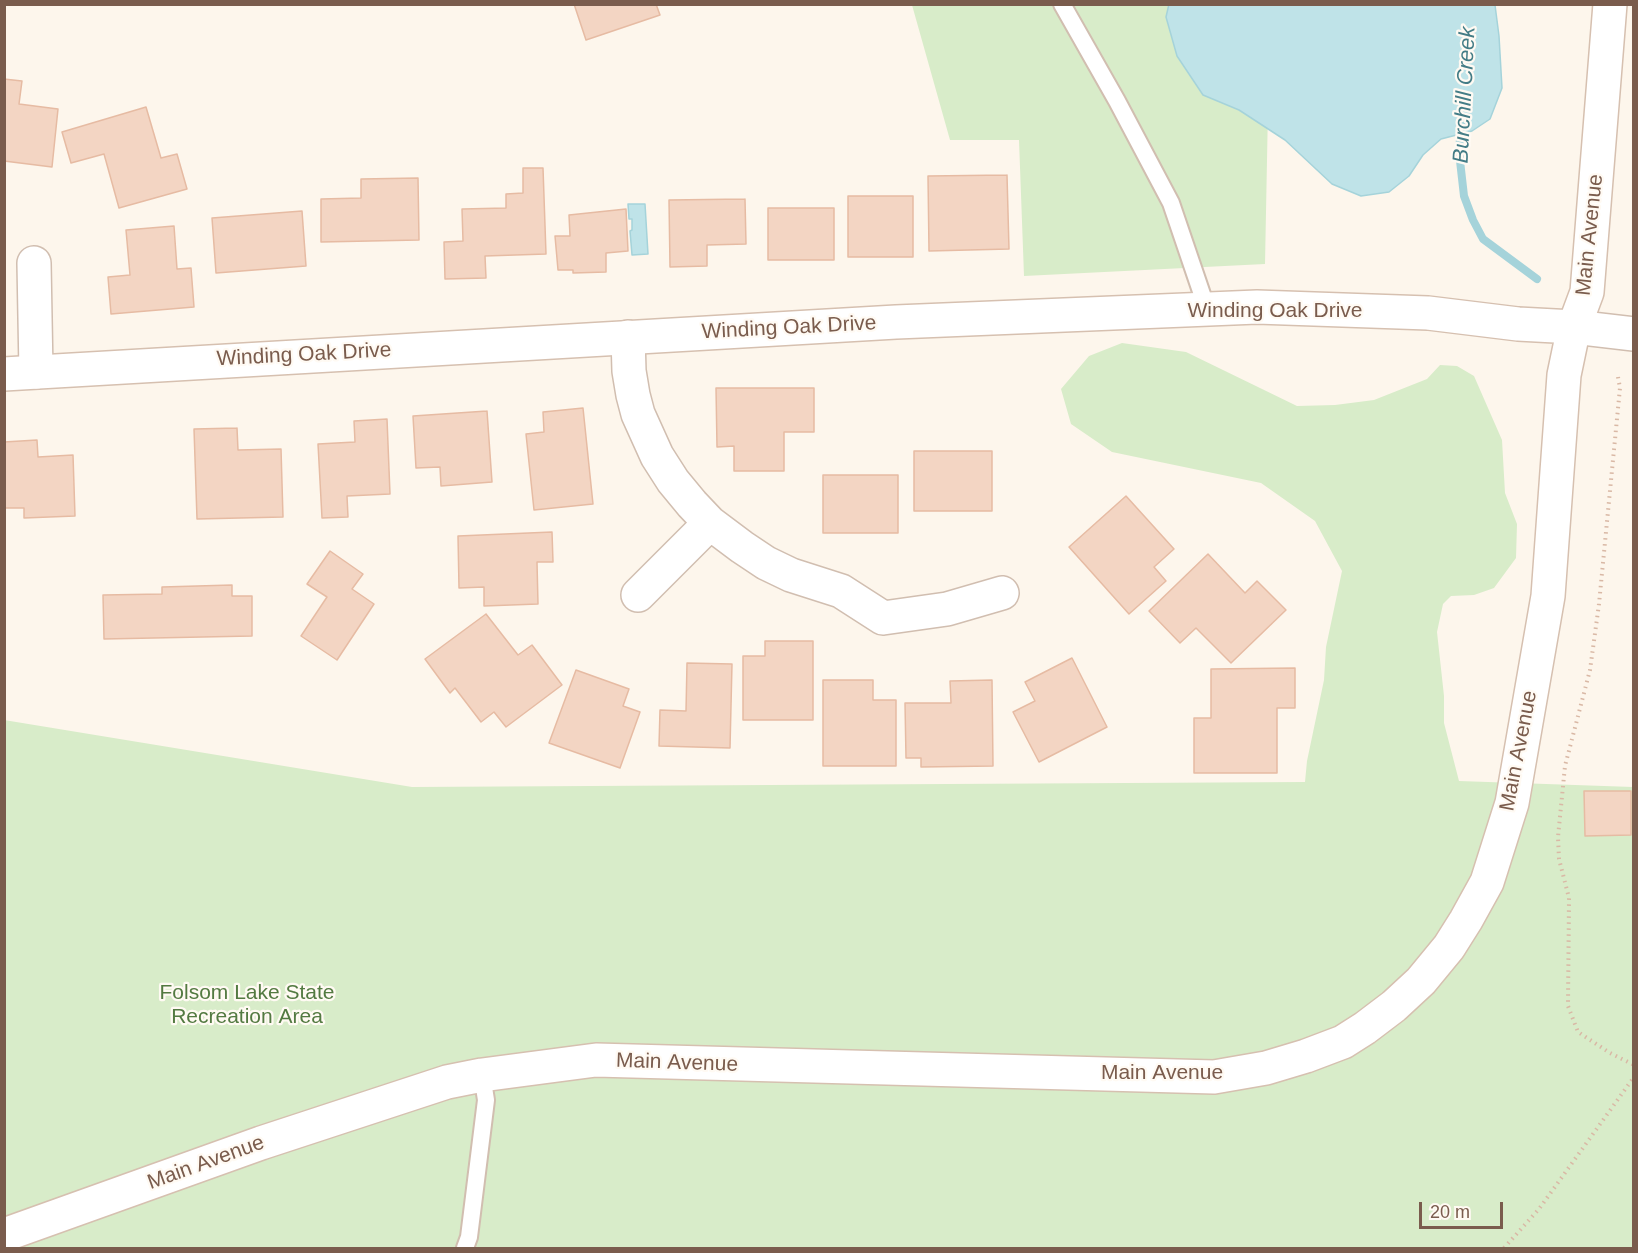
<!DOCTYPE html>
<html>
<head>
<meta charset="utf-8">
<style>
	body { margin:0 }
	#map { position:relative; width:1638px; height:1253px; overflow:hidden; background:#fdf6ec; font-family:Helvetica,sans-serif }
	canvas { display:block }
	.frame { position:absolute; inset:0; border:6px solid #7a5c4d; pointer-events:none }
	.scale { position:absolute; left:1419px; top:1202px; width:84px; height:27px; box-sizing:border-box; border:3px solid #7a5c4d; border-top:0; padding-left:8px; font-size:18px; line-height:21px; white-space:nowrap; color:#7a5c4d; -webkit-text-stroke:4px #fffaf3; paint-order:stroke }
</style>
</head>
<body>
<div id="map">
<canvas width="1638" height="1253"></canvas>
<div class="frame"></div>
<div class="scale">20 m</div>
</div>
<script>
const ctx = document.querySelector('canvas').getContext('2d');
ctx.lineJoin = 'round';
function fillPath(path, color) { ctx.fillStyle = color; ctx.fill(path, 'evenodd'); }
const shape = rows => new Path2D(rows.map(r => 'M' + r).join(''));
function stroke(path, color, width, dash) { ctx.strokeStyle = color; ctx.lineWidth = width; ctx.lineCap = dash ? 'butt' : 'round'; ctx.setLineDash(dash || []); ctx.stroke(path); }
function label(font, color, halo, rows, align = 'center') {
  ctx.font = font + ' Helvetica,sans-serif'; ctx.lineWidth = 4.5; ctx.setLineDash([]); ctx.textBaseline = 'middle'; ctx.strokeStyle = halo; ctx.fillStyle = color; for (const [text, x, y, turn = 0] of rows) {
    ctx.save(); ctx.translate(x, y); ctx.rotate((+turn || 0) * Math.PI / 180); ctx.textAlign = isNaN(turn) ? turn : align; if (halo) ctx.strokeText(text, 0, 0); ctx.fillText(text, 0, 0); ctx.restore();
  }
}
fillPath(shape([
	[912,5,1270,5,1265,264,1024,276,1019,140,950,140],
	[1122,343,1186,352,1297,406,1335,405,1374,400,1427,379,1440,365,1457,366,1474,376,1502,440,1505,493,1517,524,1516,558,1494,588,1474,595,1451,596,1443,604,1437,632,1444,696,1444,723,1459,781,1633,787,1633,1248,5,1248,4,720,412,787,1305,782,1307,761,1324,680,1326,647,1342,571,1315,521,1261,483,1112,452,1071,424,1061,389,1089,356]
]), '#d8ecc9');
const water = shape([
	[1169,4,1495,5,1499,36,1502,88,1490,119,1472,131,1441,139,1423,155,1409,176,1389,192,1361,196,1332,184,1285,140,1239,110,1203,95,1177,56,1166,17,1169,4],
	[628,204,645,204,648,254,632,255,630,231,632,230,632,219,629,219,628,204]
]);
fillPath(water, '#bfe3e8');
stroke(water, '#a5d3da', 1.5);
stroke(shape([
	[1461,125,1459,152,1464,196,1473,220,1483,239,1537,279]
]), '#a5d3da', 8);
const building = shape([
	[574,4,656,4,660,15,586,40,574,4],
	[4,79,22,81,19,104,58,109,52,167,4,161,4,79],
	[146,107,161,158,177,154,187,189,119,208,104,154,71,163,62,132,146,107],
	[523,168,543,168,546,254,485,256,486,278,445,279,444,242,463,241,462,209,506,208,506,194,523,193,523,168],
	[1007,175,1009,249,929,251,928,176,1007,175],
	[418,178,419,240,321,242,321,199,361,198,361,179,418,178],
	[848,196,913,196,913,257,848,257,848,196],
	[745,199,746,244,707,245,707,266,670,267,669,200,745,199],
	[768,208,834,208,834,260,768,260,768,208],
	[626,209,628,251,606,253,606,272,573,273,573,270,558,270,555,236,570,236,569,215,626,209],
	[302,211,306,266,216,273,212,218,302,211],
	[174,226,177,269,191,268,194,307,111,314,108,277,130,275,126,230,174,226],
	[716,388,814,388,814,432,784,432,784,471,734,471,734,446,717,447,716,388],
	[583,408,593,504,534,510,526,434,544,432,543,412,583,408],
	[487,411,492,482,441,486,440,467,416,468,413,416,487,411],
	[387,419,390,494,347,496,348,517,322,518,318,444,355,442,354,421,387,419],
	[237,428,238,450,281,449,283,517,197,519,194,429,237,428],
	[37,440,38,457,73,455,75,516,24,518,24,508,4,508,4,442,37,440],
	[914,451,992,451,992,511,914,511,914,451],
	[823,475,898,475,898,533,823,533,823,475],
	[1126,496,1174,549,1154,567,1166,581,1129,614,1069,547,1126,496],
	[552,532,553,562,537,562,538,604,484,606,484,587,459,588,458,536,552,532],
	[330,551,363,574,352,589,374,604,337,660,301,636,327,597,307,584,330,551],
	[1208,554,1245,593,1257,581,1286,610,1231,663,1196,628,1180,643,1149,611,1208,554],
	[232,585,232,596,252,596,252,636,104,639,103,595,162,594,162,587,232,585],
	[486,614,518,655,532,645,562,685,506,727,494,712,481,722,455,688,450,693,425,659,486,614],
	[765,641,813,641,813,720,743,720,743,656,765,656,765,641],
	[1072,658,1107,727,1039,762,1013,712,1035,701,1025,682,1072,658],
	[687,663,732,664,730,748,659,746,660,710,686,711,687,663],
	[1295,668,1295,708,1277,708,1277,773,1194,773,1194,718,1211,718,1211,669,1295,668],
	[576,670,629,689,623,706,640,712,620,768,549,743,576,670],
	[823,680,873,680,873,700,896,700,896,766,823,766,823,680],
	[992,680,993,766,921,767,921,758,906,758,905,703,951,703,950,681,992,680],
	[1584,791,1631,791,1631,835,1585,836,1584,791]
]);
fillPath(building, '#f3d5c3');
stroke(building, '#e6bba3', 1.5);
const lane = shape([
	[1062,4,1117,101,1171,203,1207,309],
	[465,1248,469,1237,486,1100,482,1075]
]);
const street = shape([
	[34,263,36,372],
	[1574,327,1634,334],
	[628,337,629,371,633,395,638,414,657,456,673,481,692,504,710,523,742,547,766,563,791,575,841,591,883,618,947,609,1002,593],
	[638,595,710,523]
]);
const secondary = shape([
	[4,374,896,322,1257,307,1428,313,1518,324,1574,327],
	[4,1235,261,1143,447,1082,482,1075,596,1060,1214,1077,1266,1068,1306,1056,1343,1042,1365,1028,1394,1006,1421,981,1449,947,1466,920,1487,882,1512,803,1548,596,1564,375,1574,327,1587,292,1610,4]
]);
stroke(lane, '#d1beb0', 20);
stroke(street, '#d1beb0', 36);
stroke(secondary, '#d6c0b0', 36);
stroke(shape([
	[1618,377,1620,388,1599,604,1590,670,1565,766,1558,837,1559,859,1569,898,1568,1006,1578,1032,1610,1053,1634,1065],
	[1504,1248,1539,1209,1634,1077]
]), '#d9b8a5', 4, [1.5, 4.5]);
stroke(lane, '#fff', 16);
stroke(street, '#fff', 33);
stroke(secondary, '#fff', 33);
label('21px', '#7a5c4d', '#fffaf3', [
	["Main Avenue",1590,235,-84],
	["Winding Oak Drive",1275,311],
	["Winding Oak Drive",789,328,-3],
	["Winding Oak Drive",304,355,-3],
	["Main Avenue",1519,751,-79],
	["Main Avenue",677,1063,2],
	["Main Avenue",1162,1073],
	["Main Avenue",206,1163,-20]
]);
label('21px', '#537a41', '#fffaf3', [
	["Folsom Lake State",247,993],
	["Recreation Area",247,1017]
]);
label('italic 22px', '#437c86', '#fffaf3', [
	["Burchill Creek",1465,95,-87]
]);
</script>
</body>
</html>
